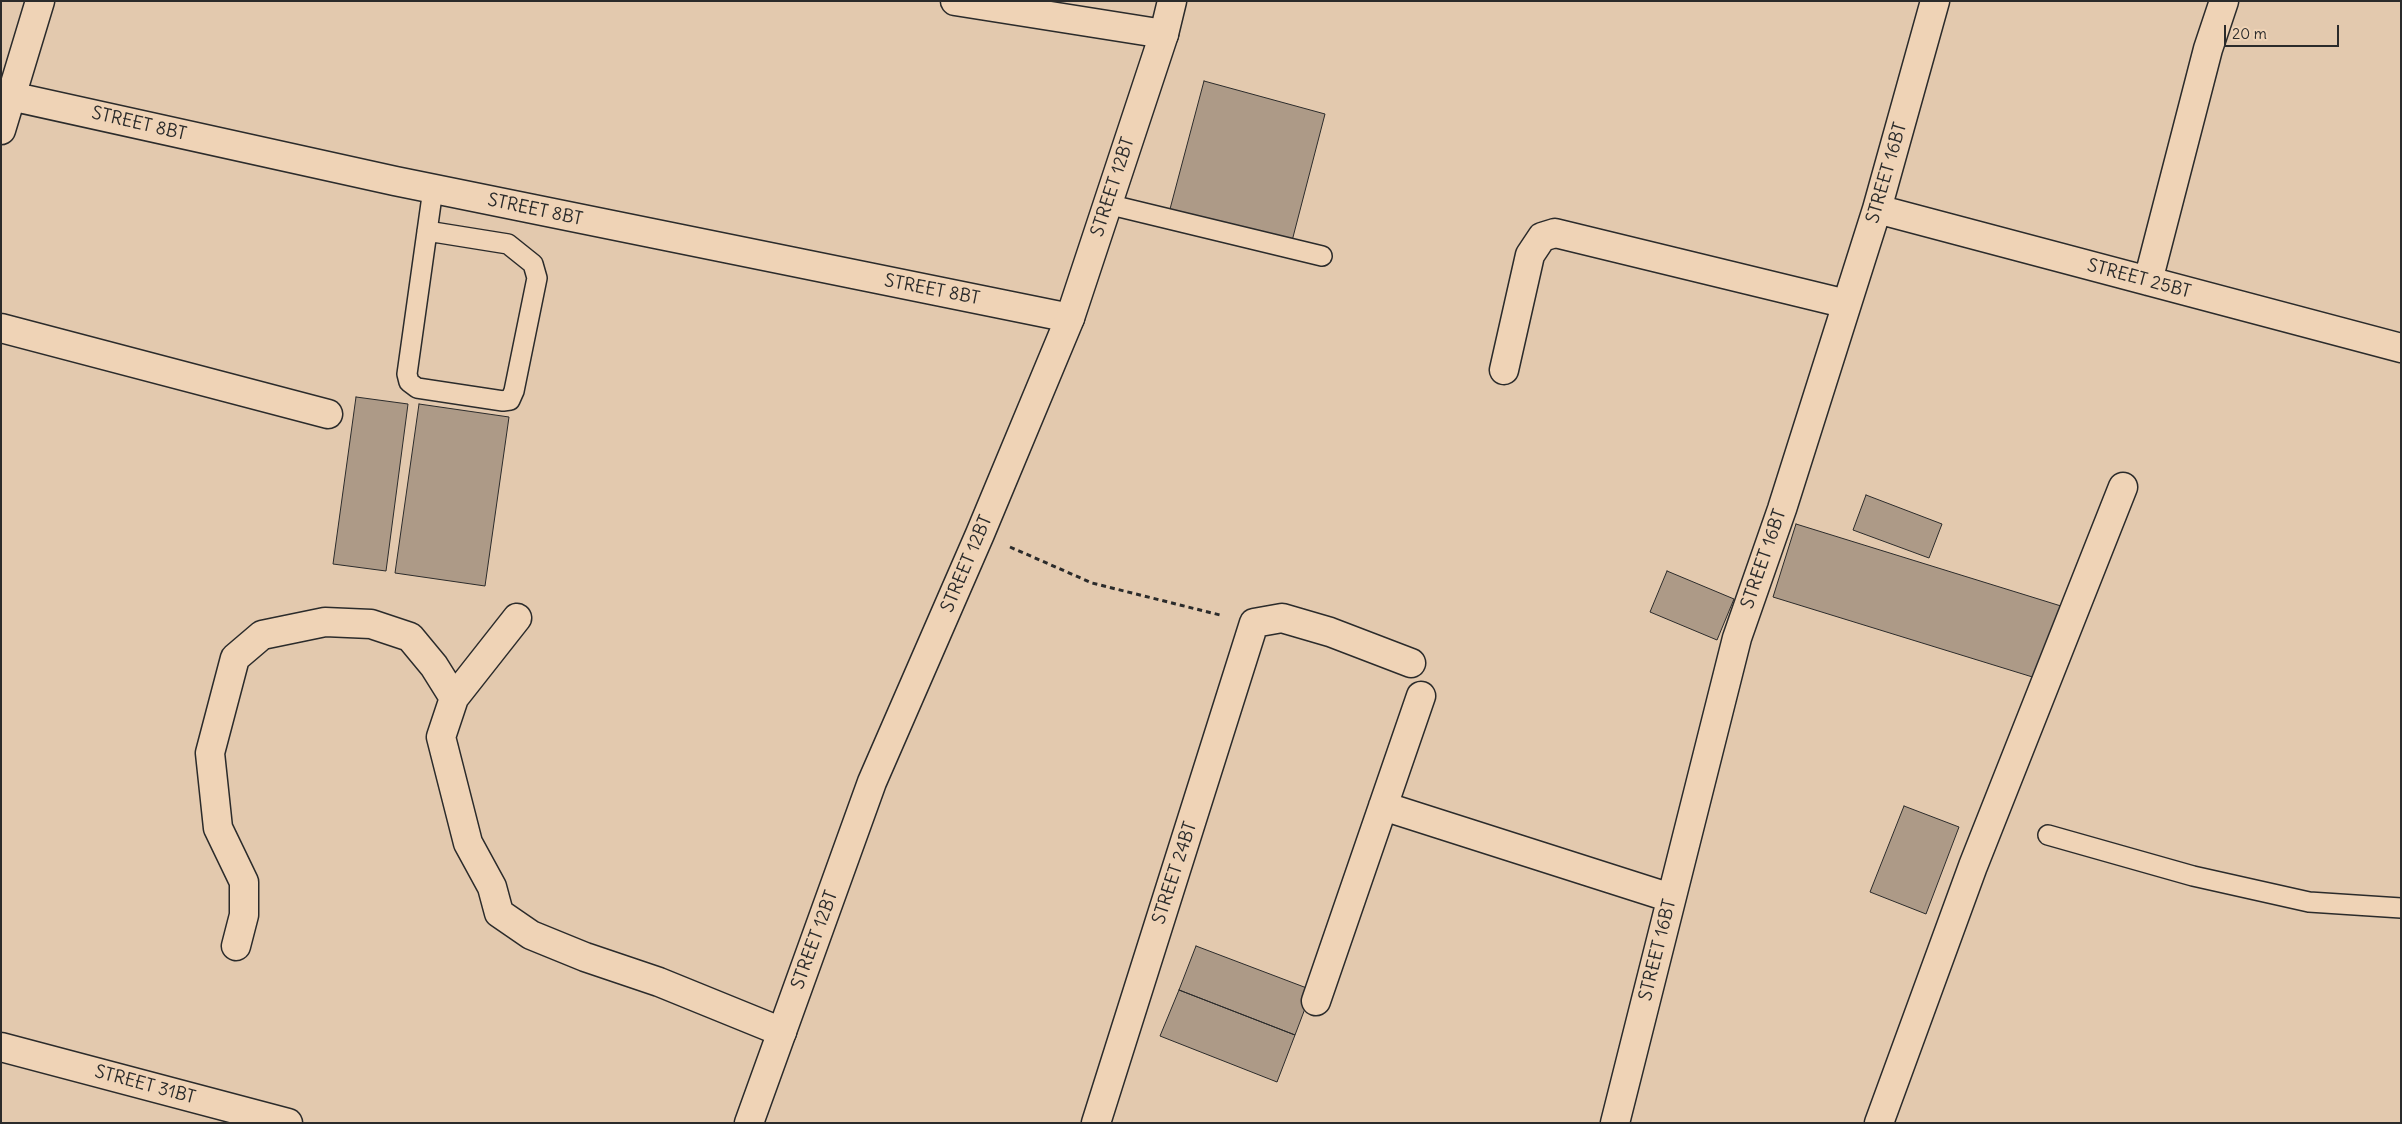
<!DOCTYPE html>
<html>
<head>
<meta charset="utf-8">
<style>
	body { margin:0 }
	#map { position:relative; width:2402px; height:1124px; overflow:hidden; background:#e3c9ae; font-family:Delius,sans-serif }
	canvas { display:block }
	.frame { position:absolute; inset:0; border:2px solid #2b2b2b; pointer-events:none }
	.scale { position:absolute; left:2224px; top:25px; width:115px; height:22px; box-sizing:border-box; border:2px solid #2b2b2b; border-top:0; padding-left:6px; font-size:15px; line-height:18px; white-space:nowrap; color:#2b2b2b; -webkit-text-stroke:4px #efd3b6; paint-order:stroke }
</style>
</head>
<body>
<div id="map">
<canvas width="2402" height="1124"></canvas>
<div class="frame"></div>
<div class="scale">20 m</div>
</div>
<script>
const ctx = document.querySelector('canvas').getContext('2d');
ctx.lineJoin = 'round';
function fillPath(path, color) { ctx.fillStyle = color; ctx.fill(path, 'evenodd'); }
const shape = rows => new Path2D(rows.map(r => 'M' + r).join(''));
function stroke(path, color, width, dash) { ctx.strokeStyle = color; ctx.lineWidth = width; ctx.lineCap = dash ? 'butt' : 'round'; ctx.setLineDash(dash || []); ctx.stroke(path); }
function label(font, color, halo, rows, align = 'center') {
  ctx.font = font + ' Delius,sans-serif'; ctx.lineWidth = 4; ctx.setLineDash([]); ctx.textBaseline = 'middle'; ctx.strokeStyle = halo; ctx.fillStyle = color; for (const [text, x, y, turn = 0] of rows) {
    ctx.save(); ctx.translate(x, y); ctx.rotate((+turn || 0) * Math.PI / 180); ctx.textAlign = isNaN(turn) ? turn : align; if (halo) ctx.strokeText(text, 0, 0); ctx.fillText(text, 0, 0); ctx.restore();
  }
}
const building = shape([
	[1204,81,1325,114,1292,241,1170,209,1204,81],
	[356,397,408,404,386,571,333,564,356,397],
	[419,404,509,417,485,586,395,573,419,404],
	[1866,495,1942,524,1929,558,1853,530,1866,495],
	[1796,524,2061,606,2039,679,1773,597,1796,524],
	[1667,571,1734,599,1717,640,1650,612,1667,571],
	[1904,806,1959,827,1926,914,1870,892,1904,806],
	[1196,946,1312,990,1295,1035,1179,990,1196,946],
	[1179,990,1295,1035,1277,1082,1160,1036,1179,990]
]);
fillPath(building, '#ad9a87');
stroke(building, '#2b2b2b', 1);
const lane = shape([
	[1107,204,1322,256],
	[427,231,508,244,533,264,537,278,514,391,510,400,503,401,417,388,409,382,407,374,433,189],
	[2048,835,2193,876,2309,902,2401,908]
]);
const street = shape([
	[955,1,1164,34],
	[1,94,395,181,1070,318],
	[1,130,40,1],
	[1877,209,2401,348],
	[2148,281,2208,49,2224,1],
	[1,328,328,414],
	[1504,370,1530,255,1542,237,1555,233,1847,304],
	[517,618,454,698,441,737,468,843,492,887,499,913,531,935,585,957,659,982,782,1032],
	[1383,806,1671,898],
	[236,946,244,915,244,882,218,828,210,753,235,658,262,635,325,622,371,624,410,637,434,666,454,698],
	[1316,1001,1421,696],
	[1,1047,288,1123],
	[1096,1123,1254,623,1282,618,1330,632,1411,663],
	[1615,1123,1737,638,1782,509,1877,209,1935,1],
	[1879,1123,1973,866,2123,487]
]);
const secondary = shape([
	[749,1123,872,782,980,534,1070,318,1164,34,1172,1]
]);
stroke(lane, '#2b2b2b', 22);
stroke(street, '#2b2b2b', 31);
stroke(secondary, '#2b2b2b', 31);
stroke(shape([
	[1010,547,1092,583,1220,615]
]), '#2b2b2b', 3, [5, 4]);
stroke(lane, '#efd3b6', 19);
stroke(street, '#efd3b6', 28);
stroke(secondary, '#efd3b6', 28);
label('18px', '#2b2b2b', '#efd3b6', [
	["STREET 8BT",139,124,13],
	["STREET 16BT",1887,173,-74],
	["STREET 12BT",1113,187,-72],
	["STREET 8BT",535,210,12],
	["STREET 25BT",2139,279,15],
	["STREET 8BT",932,290,11],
	["STREET 16BT",1764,559,-71],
	["STREET 12BT",967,564,-67],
	["STREET 24BT",1175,873,-72],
	["STREET 12BT",815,940,-70],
	["STREET 16BT",1658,950,-76],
	["STREET 31BT",145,1085,15]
]);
</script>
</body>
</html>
